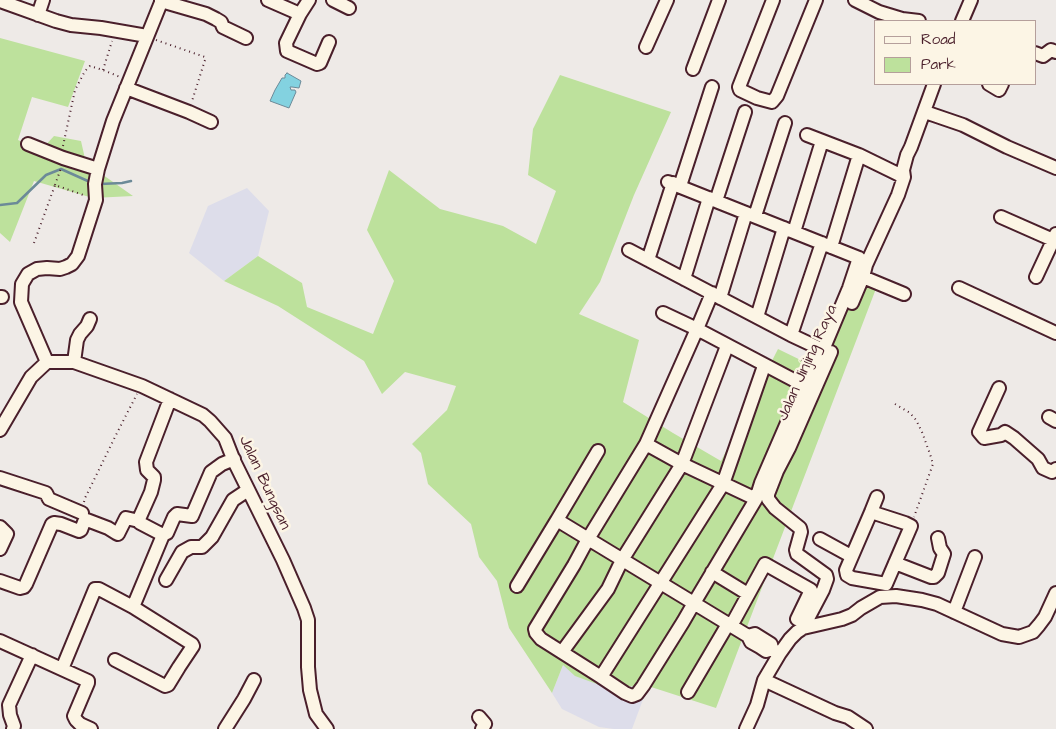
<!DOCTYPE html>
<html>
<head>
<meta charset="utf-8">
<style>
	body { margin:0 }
	#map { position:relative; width:1056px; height:729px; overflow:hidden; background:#eeeae7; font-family:"Architects Daughter",sans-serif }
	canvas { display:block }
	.legend { position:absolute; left:874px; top:20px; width:162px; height:65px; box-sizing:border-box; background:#fcf5e5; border:1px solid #b59f9b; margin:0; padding:6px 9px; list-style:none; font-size:15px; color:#4a1f2b }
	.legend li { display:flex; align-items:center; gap:10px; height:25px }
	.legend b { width:25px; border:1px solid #b59f9b }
</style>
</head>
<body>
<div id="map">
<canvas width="1056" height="729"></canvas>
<ul class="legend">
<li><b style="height:6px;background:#fcf5e5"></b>Road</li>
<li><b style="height:14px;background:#bde19c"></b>Park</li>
</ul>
</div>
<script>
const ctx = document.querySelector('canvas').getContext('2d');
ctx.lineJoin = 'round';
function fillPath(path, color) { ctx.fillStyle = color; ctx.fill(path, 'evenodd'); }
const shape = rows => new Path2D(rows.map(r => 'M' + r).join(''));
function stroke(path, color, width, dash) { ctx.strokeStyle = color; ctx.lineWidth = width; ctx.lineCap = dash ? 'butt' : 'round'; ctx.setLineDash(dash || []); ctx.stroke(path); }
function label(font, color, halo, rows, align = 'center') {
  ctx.font = font + ' "Architects Daughter",sans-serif'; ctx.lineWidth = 5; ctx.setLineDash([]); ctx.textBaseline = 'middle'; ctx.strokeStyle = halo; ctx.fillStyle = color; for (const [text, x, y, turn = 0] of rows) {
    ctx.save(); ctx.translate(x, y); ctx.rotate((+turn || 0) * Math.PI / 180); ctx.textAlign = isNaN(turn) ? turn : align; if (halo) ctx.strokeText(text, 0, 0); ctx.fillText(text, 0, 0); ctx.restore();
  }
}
fillPath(shape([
	[247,188,269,211,258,256,224,281,189,253,208,206],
	[563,665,648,686,632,729,614,729,599,727,562,709,552,693]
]), '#ddddea');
fillPath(shape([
	[0,38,85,61,68,107,32,97,18,140,41,150,54,136,81,141,86,163,133,196,93,198,34,181,10,242,0,233],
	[560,75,671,112,634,195,600,282,579,314,639,340,623,402,673,433,721,461,778,349,815,367,854,273,877,286,716,708,648,686,605,687,575,676,563,665,552,693,509,628,497,581,479,557,471,524,428,484,421,453,412,444,447,410,456,386,405,372,382,394,364,361,278,306,224,281,258,256,302,283,307,307,373,334,394,281,367,230,389,170,440,209,503,226,536,244,556,191,528,175,533,129]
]), '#bde19c');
const water = shape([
	[287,73,301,81,299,88,292,87,290,87,291,90,295,90,296,92,289,108,270,101,275,90,282,78,285,78,285,75,287,73]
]);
fillPath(water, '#83d2e0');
stroke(water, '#6c8a98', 1);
stroke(shape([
	[100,184,122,183,131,181],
	[0,205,17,203,46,175,61,169,90,182]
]), '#6c8a98', 2.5);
const minor = shape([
	[268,0,300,14,309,0],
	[333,0,349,8],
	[773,0,739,87,740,90,757,98,772,102,777,96,816,0],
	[855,0,879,12,902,19,919,21],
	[0,1,56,21,71,25,101,28,147,36],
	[161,1,206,14,216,19,221,22,223,27,246,38],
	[300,14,286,43,287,51,317,64,320,63,329,42],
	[38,15,43,0],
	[962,21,971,0],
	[646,47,667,0],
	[1035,53,1043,56,1051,50,1056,52],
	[693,69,719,0],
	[989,84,999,90,1002,84],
	[126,88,189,112,211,122],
	[925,112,963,125,1007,147,1056,168],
	[807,135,859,155,904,177],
	[28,144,63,158,98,169],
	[668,182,859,258],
	[680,186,712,87],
	[716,201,745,112],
	[755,216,785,123],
	[1001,217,1053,240],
	[794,232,822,141],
	[831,247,859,155],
	[629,250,791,335,823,350],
	[648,260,673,183],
	[863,277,904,294],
	[1036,277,1056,234],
	[684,279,709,198],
	[959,288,1056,333],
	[712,293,697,329,646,444,682,464,756,499],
	[0,297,2,297],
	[720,298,746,213],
	[852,303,863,277,866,265,898,195,904,177,903,170,907,155,911,147,934,84],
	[663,313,697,329,805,386],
	[757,317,784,228],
	[791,335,822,243],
	[47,362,74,362,142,386,203,415,210,421,225,438,234,461,283,560,304,608,308,620,308,667,310,690,316,714,327,729],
	[74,362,77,340,80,334,87,326,90,319],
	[999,388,979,432,984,438,1001,435,1005,432,1014,438,1038,459,1043,468,1052,472,1056,469],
	[1049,417,1056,421],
	[0,430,31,377,47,362,21,302,22,284,28,274,37,269,47,268,60,269,66,267,72,264,78,256,96,200,95,184,98,169,113,121,162,0],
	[646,444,588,539,574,565,535,629,536,633,541,639,601,677,625,693,632,696,637,694,643,686,683,622,694,603,756,499,761,483,787,423,823,350,849,288,859,258,866,265],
	[0,478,46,493,49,499,82,513],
	[871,512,905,523,911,526,886,584,852,578,847,575,846,570,871,512,877,497],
	[557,520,598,451],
	[0,527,7,534,0,549],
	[163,535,167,533,174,517,177,514,192,516,211,472,222,464,234,459],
	[820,539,851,556],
	[895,563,931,577,934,577,938,573,944,554,940,548,938,538],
	[712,572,748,594],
	[166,580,182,552,191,547,202,547,212,537,233,500,248,490],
	[0,581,20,588,24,587,26,584,52,524,54,523,61,524,79,531,81,530,84,522,87,520,108,528,116,533,118,534,126,518,139,521],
	[517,586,557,520,748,636,751,642,760,647,766,651,772,649],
	[133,607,163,535,140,523,139,519,151,492,154,480,154,477,147,470,146,462,170,399],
	[954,612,975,557],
	[731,626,765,564,811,590,797,619],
	[803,628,823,590,827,579,826,575,797,554,796,550,801,532,800,528,775,508,768,499,768,494,777,471,789,448,831,352],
	[748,636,755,634,771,644,772,649,777,652],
	[0,641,88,681,88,683,74,716,76,720,80,724,91,729],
	[562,652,608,589,622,560,682,464,727,346],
	[62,669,95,589,99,589,133,607,192,644,193,646,179,667,168,685,165,686,115,660],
	[601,677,723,484,764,366],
	[764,680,835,713,848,717,866,729],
	[688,692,728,624],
	[479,717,485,724,482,729],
	[13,729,14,726,10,715,9,705,32,655],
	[225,729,244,699,254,680],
	[746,729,757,705,764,680,780,653,790,639,797,632,803,628,842,619,852,615,861,608,880,597,896,596,922,600,937,604,1002,634,1019,637,1033,632,1039,625,1045,617,1056,593]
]);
stroke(minor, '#4a1f2b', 16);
stroke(shape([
	[156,40,205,57,205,60,192,101],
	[103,70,112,41],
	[63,146,75,90,85,71,90,66,103,70,120,77],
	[55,185,61,168],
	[34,243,55,185,86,196],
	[895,404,910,413,916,420,922,432,930,454,933,464,914,517],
	[84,502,85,498,120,427,137,394]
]), '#4a1f2b', 2, [1, 4]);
stroke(minor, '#fcf5e5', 12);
label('16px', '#4a1f2b', '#fcf5e5', [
	["Jalan Jinjing Raya",808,363,-66],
	["Jalan Bungsan",264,483,65]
]);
</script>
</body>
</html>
